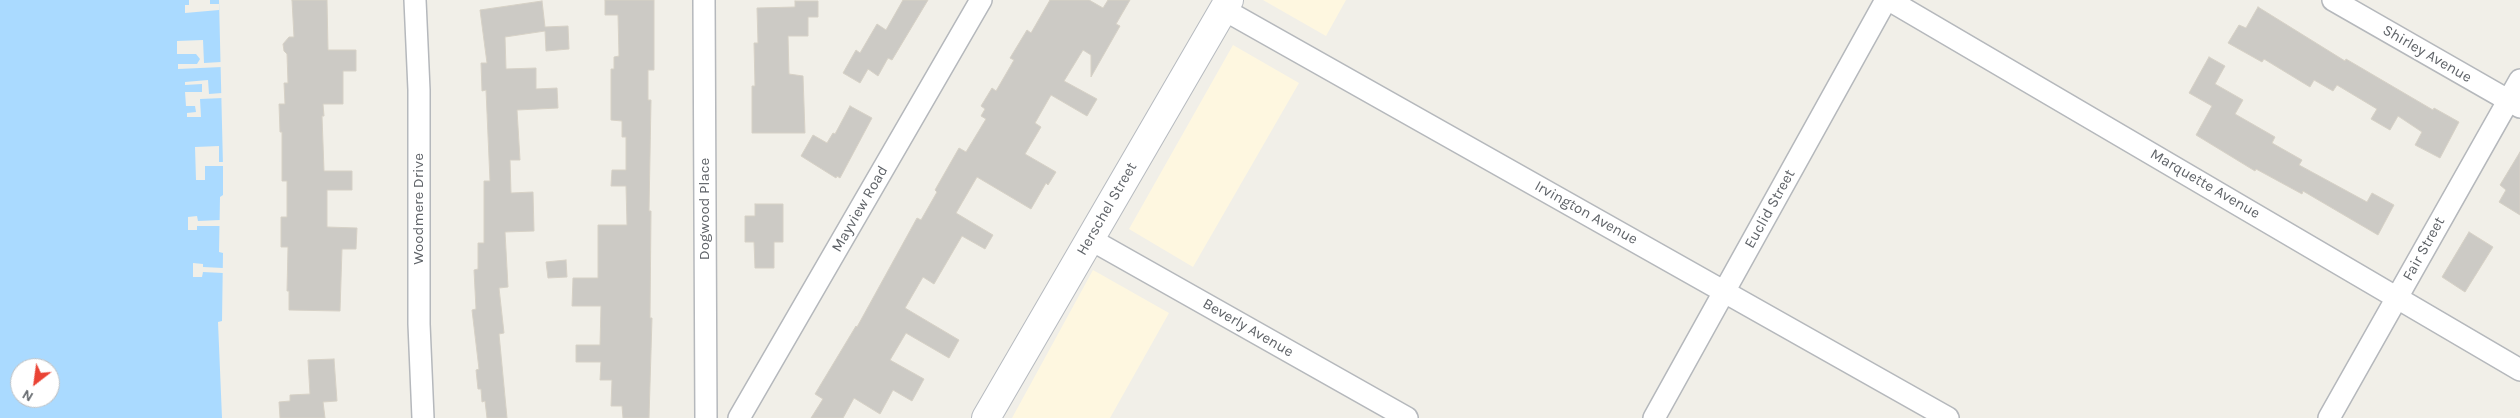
<!DOCTYPE html>
<html>
<head>
<meta charset="utf-8">
<style>
	body { margin:0 }
	#map { position:relative; width:2520px; height:418px; overflow:hidden; background:#f1efe8; font-family:Karla,sans-serif }
	canvas { display:block }
	.north { position:absolute; left:10px; top:358px; width:50px; height:50px; box-sizing:border-box; background:#fff; border:1px solid #bfc1c3; border-radius:50%; rotate:210deg; font-size:14px; font-weight:700; line-height:20px; text-align:center; color:#5f6368 }
	.north::after { content:''; display:block; margin:auto; width:18px; height:22px; background:#ea4335; clip-path:polygon(50% 0,100% 100%,50% 72%,0 100%) }
</style>
</head>
<body>
<div id="map">
<canvas width="2520" height="418"></canvas>
<div class="north">N</div>
</div>
<script>
const ctx = document.querySelector('canvas').getContext('2d');
ctx.lineJoin = 'round';
function fillPath(path, color) { ctx.fillStyle = color; ctx.fill(path, 'evenodd'); }
const shape = rows => new Path2D(rows.map(r => 'M' + r).join(''));
function stroke(path, color, width, dash) { ctx.strokeStyle = color; ctx.lineWidth = width; ctx.lineCap = dash ? 'butt' : 'round'; ctx.setLineDash(dash || []); ctx.stroke(path); }
function label(font, color, halo, rows, align = 'center') {
  ctx.font = font + ' Karla,sans-serif'; ctx.lineWidth = 4.5; ctx.setLineDash([]); ctx.textBaseline = 'middle'; ctx.strokeStyle = halo; ctx.fillStyle = color; for (const [text, x, y, turn = 0] of rows) {
    ctx.save(); ctx.translate(x, y); ctx.rotate((+turn || 0) * Math.PI / 180); ctx.textAlign = isNaN(turn) ? turn : align; if (halo) ctx.strokeText(text, 0, 0); ctx.fillText(text, 0, 0); ctx.restore();
  }
}
fillPath(shape([
	[1263,0,1346,0,1326,36],
	[1233,45,1299,83,1193,267,1129,229],
	[1093,270,1169,313,1110,418,1012,418]
]), '#fef7e0');
fillPath(shape([
	[0,0,219,0,223,166,223,195,220,197,219,252,223,253,222,321,218,322,222,418,0,418],
	[20,368,50,368,50,398,20,398]
]), '#aadaff');
fillPath(shape([
	[189,0,210,0,210,4,219,4,219,10,185,13,185,5,189,5],
	[203,40,204,63,221,62,222,67,178,69,178,64,197,64,200,59,196,54,177,54,177,41],
	[208,80,209,94,222,93,223,98,200,99,201,117,187,117,187,113,196,112,195,106,186,106,185,92,202,92,202,84,185,85,185,82],
	[219,146,219,162,223,162,223,166,205,166,205,180,196,180,195,147],
	[197,216,198,221,220,220,220,226,197,226,197,230,188,230,188,217],
	[193,263,203,264,203,267,223,268,223,273,203,272,202,277,193,277]
]), '#f1efe8');
const building = shape([
	[292,0,327,0,328,50,356,50,356,71,343,71,343,104,323,104,324,116,322,116,324,171,352,171,352,190,327,190,327,227,357,228,356,249,342,249,340,311,289,310,289,291,287,291,288,247,281,247,281,217,287,217,287,181,282,181,282,132,280,132,279,104,285,104,284,83,288,83,287,54,284,51,283,44,289,37,294,37,292,0],
	[605,0,654,0,654,70,648,70,648,100,651,100,649,211,651,211,650,318,652,318,649,418,623,418,622,406,611,406,612,380,600,380,601,362,576,362,576,345,600,345,601,306,572,306,573,278,598,278,598,225,627,225,626,186,611,186,612,170,626,170,626,137,622,137,622,121,611,120,611,69,614,69,614,57,619,56,618,15,605,15,605,0],
	[903,0,928,0,892,60,888,58,878,76,868,69,860,83,843,73,856,50,860,53,877,24,886,30,903,0],
	[1050,0,1089,0,1103,8,1108,0,1130,0,1116,24,1120,26,1091,77,1091,55,1083,50,1064,81,1097,99,1087,116,1051,95,1035,123,1041,127,1025,154,1056,172,1048,185,1046,183,1031,209,977,177,956,213,993,235,985,249,962,236,934,284,923,277,905,308,959,340,949,358,906,333,890,360,924,379,912,401,893,390,880,414,854,398,843,418,811,418,823,399,815,394,856,326,857,327,917,218,921,220,937,192,935,190,959,148,966,152,986,119,981,116,985,109,981,106,992,88,996,91,1014,60,1010,58,1027,30,1031,33,1050,0],
	[542,1,545,27,568,26,569,49,546,51,545,31,505,37,506,69,536,68,536,89,557,88,558,108,517,110,520,160,510,160,511,193,533,192,534,231,505,232,508,287,499,288,504,333,499,334,507,418,487,418,485,401,482,402,481,389,478,389,476,370,479,369,472,310,476,309,474,270,478,269,478,243,484,243,484,181,490,181,486,90,482,91,481,63,487,63,480,10,542,1],
	[795,1,818,1,818,17,808,17,808,36,788,36,789,74,803,76,805,133,752,133,752,86,755,86,754,43,758,43,757,8,795,7,795,1],
	[2258,7,2345,61,2346,59,2433,110,2434,108,2459,122,2440,158,2415,145,2422,132,2398,116,2390,130,2371,119,2377,109,2337,85,2333,91,2314,80,2310,87,2264,59,2262,62,2228,43,2239,25,2246,28,2258,7],
	[2209,57,2225,66,2215,84,2243,100,2235,114,2275,137,2272,143,2302,160,2299,165,2367,202,2372,193,2394,205,2378,235,2303,191,2302,194,2256,169,2255,171,2196,135,2212,106,2189,93,2209,57],
	[850,106,872,118,840,178,837,176,836,178,801,156,813,135,827,143,833,133,835,134,850,106],
	[2520,152,2520,215,2499,202,2506,190,2500,185,2520,152],
	[755,204,783,204,783,242,774,242,774,268,755,268,754,242,745,242,745,216,755,216,755,204],
	[2469,232,2493,247,2465,292,2442,277,2469,232],
	[566,260,567,277,548,278,546,262,566,260],
	[334,359,337,401,323,402,325,418,280,418,279,402,290,401,290,395,310,394,308,360,334,359]
]);
fillPath(building, '#cccac5');
stroke(building, '#d6d1c6', 1);
const minor = shape([
	[415,0,419,90,419,324,423,418],
	[704,0,706,418],
	[1889,0,2520,370],
	[2333,0,2520,107],
	[1223,9,1948,418],
	[1090,239,1407,418],
	[739,418,981,0],
	[1654,418,1886,0],
	[2329,418,2520,80]
]);
const secondary = shape([
	[986,418,1229,0]
]);
stroke(minor, '#b5b8bc', 24);
stroke(secondary, '#b6babf', 30);
stroke(minor, '#fff', 21);
stroke(secondary, '#fff', 28);
label('15px', '#5f6368', '#fff', [
	["Shirley Avenue",2427,54,30],
	["Marquette Avenue",2205,184,30],
	["Woodmere Drive",419,209,-90],
	["Dogwood Place",705,209,-90],
	["Mayview Road",860,209,-60],
	["Herschel Street",1107,209,-60],
	["Euclid Street",1770,209,-61],
	["Irvington Avenue",1586,213,29],
	["Fair Street",2424,249,-61],
	["Beverly Avenue",1248,328,30]
]);
</script>
</body>
</html>
